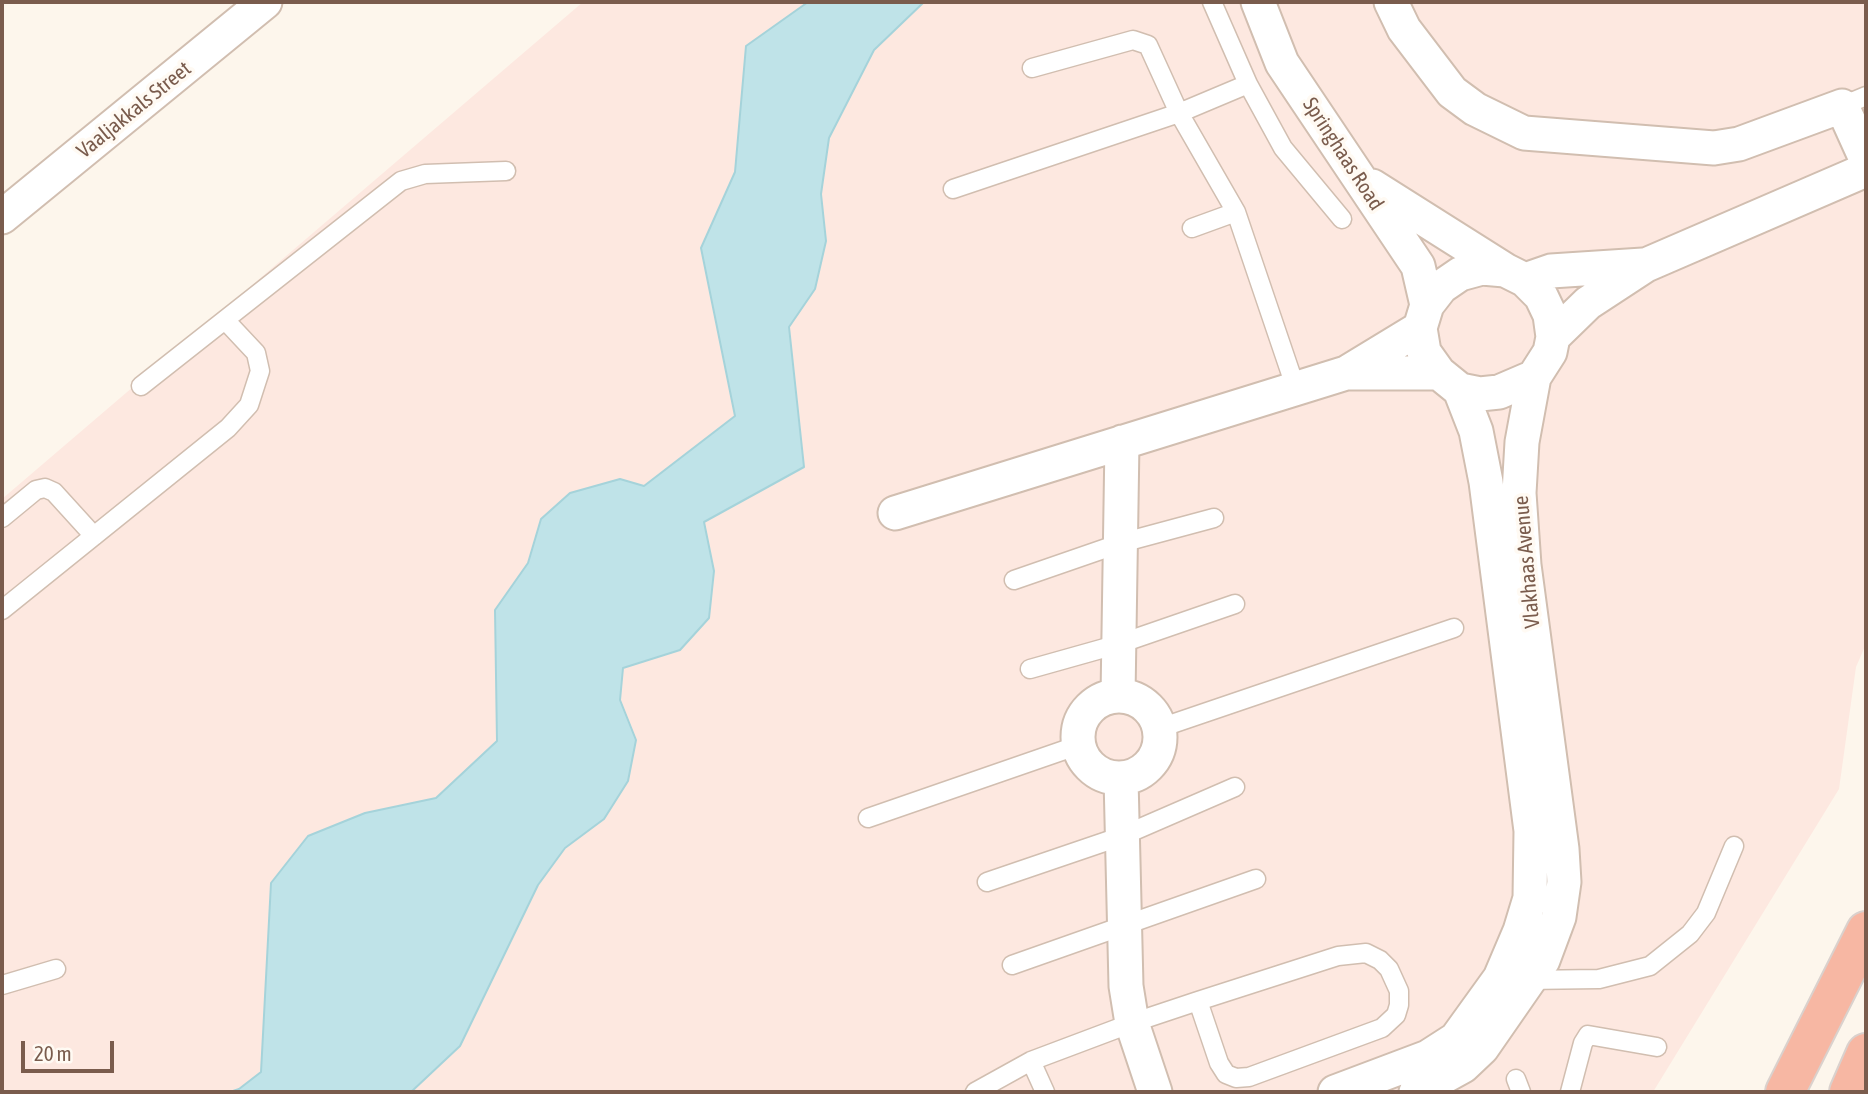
<!DOCTYPE html>
<html>
<head>
<meta charset="utf-8">
<style>
	body { margin:0 }
	#map { position:relative; width:1868px; height:1094px; overflow:hidden; background:#fdf6ec; font-family:"Asap Condensed",sans-serif }
	canvas { display:block }
	.frame { position:absolute; inset:0; border:4px solid #7a5c4d; pointer-events:none }
	.scale { position:absolute; left:21px; top:1041px; width:93px; height:32px; box-sizing:border-box; border:4px solid #7a5c4d; border-top:0; padding-left:9px; font-size:21px; line-height:24px; white-space:nowrap; color:#7a5c4d; -webkit-text-stroke:5px #fffaf3; paint-order:stroke }
</style>
</head>
<body>
<div id="map">
<canvas width="1868" height="1094"></canvas>
<div class="frame"></div>
<div class="scale">20 m</div>
</div>
<script>
const ctx = document.querySelector('canvas').getContext('2d');
ctx.lineJoin = 'round';
function fillPath(path, color) { ctx.fillStyle = color; ctx.fill(path, 'evenodd'); }
const shape = rows => new Path2D(rows.map(r => 'M' + r).join(''));
function stroke(path, color, width, dash) { ctx.strokeStyle = color; ctx.lineWidth = width; ctx.lineCap = dash ? 'butt' : 'round'; ctx.setLineDash(dash || []); ctx.stroke(path); }
function label(font, color, halo, rows, align = 'center') {
  ctx.font = font + ' "Asap Condensed",sans-serif'; ctx.lineWidth = 7; ctx.setLineDash([]); ctx.textBaseline = 'middle'; ctx.strokeStyle = halo; ctx.fillStyle = color; for (const [text, x, y, turn = 0] of rows) {
    ctx.save(); ctx.translate(x, y); ctx.rotate((+turn || 0) * Math.PI / 180); ctx.textAlign = isNaN(turn) ? turn : align; if (halo) ctx.strokeText(text, 0, 0); ctx.fillText(text, 0, 0); ctx.restore();
  }
}
fillPath(shape([
	[583,2,1866,2,1866,644,1856,667,1839,789,1653,1092,2,1092,2,499]
]), '#fde8e0');
const water = shape([
	[808,2,924,2,874,50,829,138,821,194,826,241,815,289,789,327,804,467,704,522,714,571,709,618,680,650,623,668,620,700,636,740,628,781,604,819,565,848,538,885,460,1046,411,1092,230,1092,239,1089,261,1072,271,883,308,836,365,813,436,798,497,741,495,610,528,563,541,519,570,493,620,479,644,486,735,416,701,248,735,172,746,46,808,2]
]);
fillPath(water, '#bfe3e8');
stroke(water, '#a5d3da', 2);
const service = shape([
	[1212,2,1248,84,1283,148,1342,219],
	[1032,68,1133,40,1148,45,1179,113,1236,212,1296,389],
	[1842,106,1866,96],
	[953,189,1179,113,1248,84],
	[1192,228,1236,212],
	[141,386,401,181,425,174,506,171],
	[2,518,36,490,45,488,54,492,94,536],
	[1014,580,1121,543,1214,518],
	[2,610,228,428,249,405,260,371,256,353,226,321],
	[1030,669,1119,644,1235,604],
	[1160,728,1454,628],
	[868,818,1079,745],
	[987,882,1122,836,1235,787],
	[1012,965,1256,879],
	[1525,980,1599,979,1650,966,1690,934,1706,913,1734,846],
	[2,985,56,969],
	[1031,1061,1045,1092],
	[1516,1079,1521,1092],
	[975,1092,1031,1061,1132,1023,1198,1001,1338,956,1366,953,1380,960,1389,969,1399,991,1399,1005,1396,1015,1382,1028,1249,1077,1236,1078,1226,1074,1219,1063,1198,1001],
	[1570,1092,1583,1043,1588,1035,1657,1047]
]);
const minor = shape([
	[1258,2,1282,63,1418,266,1427,305],
	[1391,2,1404,29,1452,92,1475,109,1524,133,1714,148,1739,144,1842,106,1866,159],
	[1372,186,1505,270],
	[2,217,265,2],
	[1525,280,1551,271,1643,265],
	[1348,373,1439,373],
	[1534,377,1499,392,1480,394,1460,390,1439,373,1424,352,1420,328,1427,305,1441,287,1460,274,1482,268,1505,270,1525,280,1541,296,1550,315,1553,337],
	[895,513,1346,373,1420,328],
	[1118,696,1122,442],
	'1078 737a41 41 0 1 1 82 0a41 41 0 1 1-82 0Z',
	[1121,778,1126,986,1132,1023,1155,1092],
	[1335,1092,1428,1057,1456,1039,1500,978,1520,931,1530,898,1531,831,1486,482,1476,431,1460,390],
	[1416,1092,1463,1066,1482,1048,1543,960,1559,917,1564,882,1562,849,1524,565,1519,493,1522,442,1534,377,1550,352,1553,337,1588,303,1646,265,1866,170]
]);
const motorway = shape([
	[1785,1092,1866,931],
	[1849,1092,1866,1053]
]);
stroke(service, '#d1beb0', 21);
stroke(minor, '#d1beb0', 37);
stroke(motorway, '#dad1cd', 42);
stroke(service, '#fff', 18);
stroke(minor, '#fff', 33);
stroke(motorway, '#f7b7a3', 38);
label('21px', '#7a5c4d', '#fffaf3', [
	["Vaaljakkals Street",134,110,-39],
	["Springhaas Road",1343,154,57],
	["Vlakhaas Avenue",1527,562,-95]
]);
</script>
</body>
</html>
